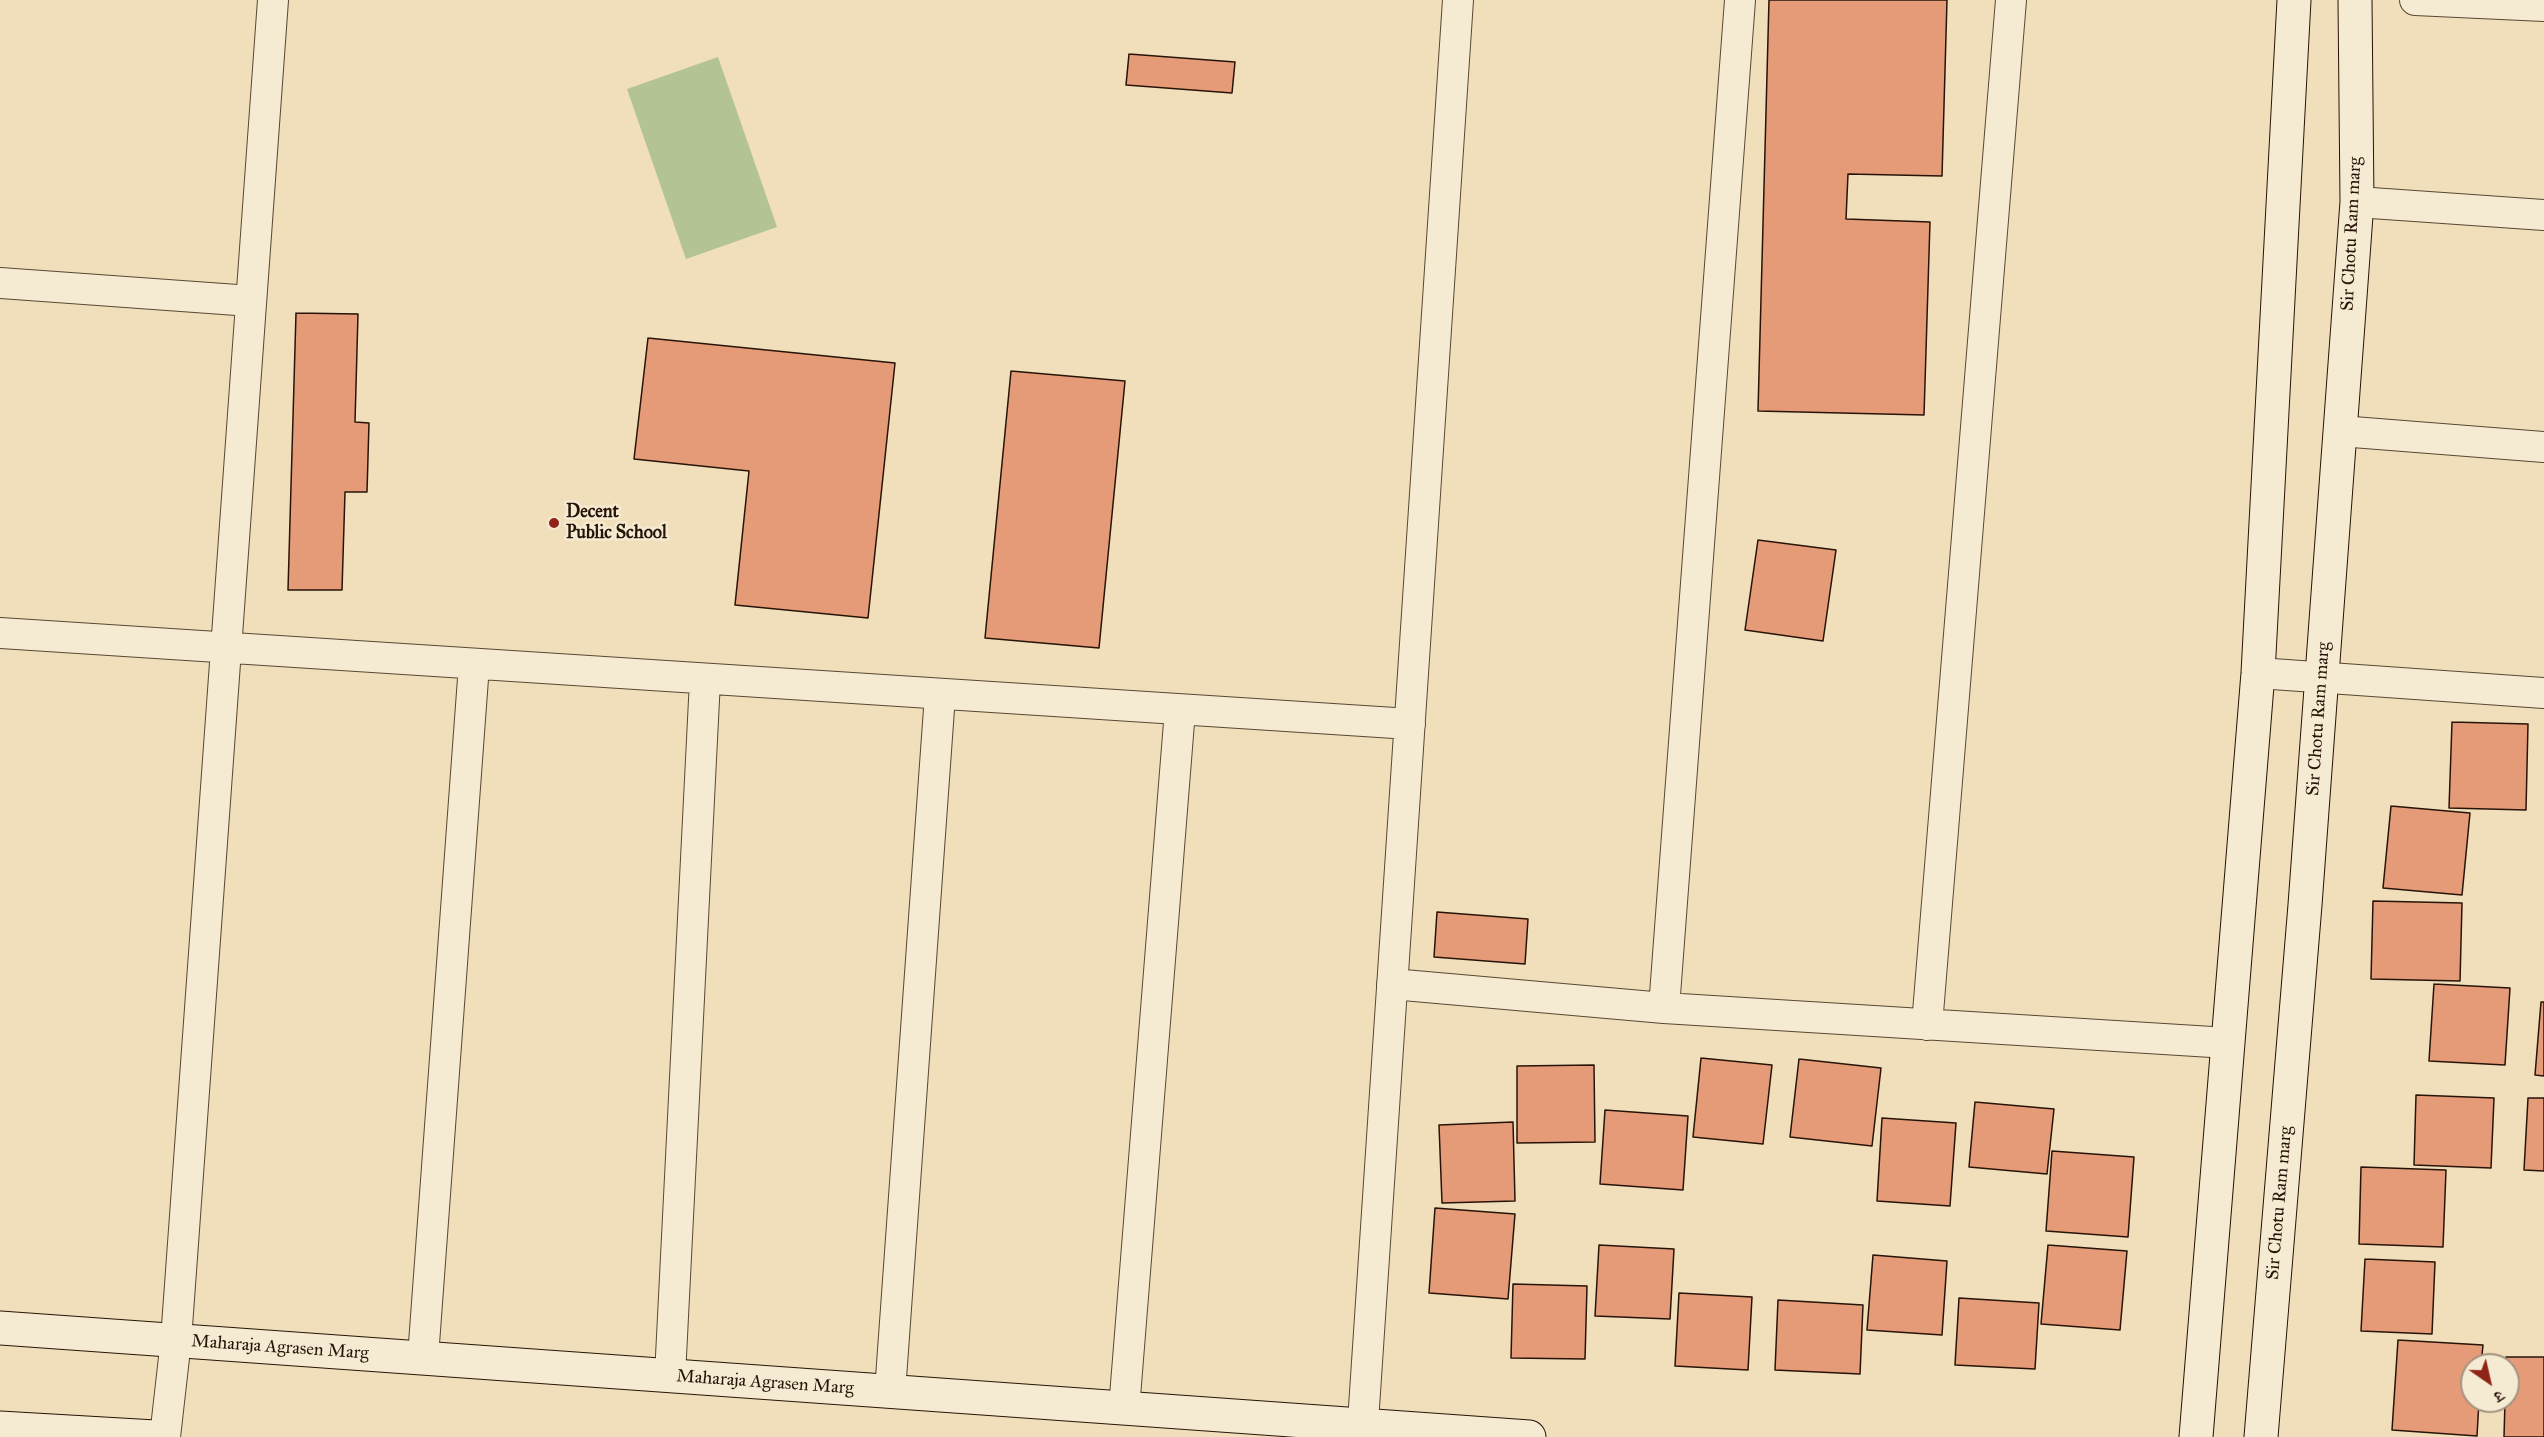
<!DOCTYPE html>
<html>
<head>
<meta charset="utf-8">
<style>
	body { margin:0 }
	#map { position:relative; width:2544px; height:1437px; overflow:hidden; background:#f0dfba; font-family:"IM FELL Great Primer","Noto Serif Devanagari",serif }
	canvas { display:block }
	.north { position:absolute; left:2460px; top:1353px; width:60px; height:60px; box-sizing:border-box; background:#f5ead2; border:2px solid #a39481; border-radius:50%; rotate:146deg; font-size:16px; font-weight:700; line-height:24px; text-align:center; color:#271408 }
	.north::after { content:''; display:block; margin:auto; width:21px; height:27px; background:#8f2418; clip-path:polygon(50% 0,100% 100%,50% 72%,0 100%) }
</style>
</head>
<body>
<div id="map">
<canvas width="2544" height="1437"></canvas>
<div class="north">उ</div>
</div>
<script>
const ctx = document.querySelector('canvas').getContext('2d');
ctx.lineJoin = 'round';
function fillPath(path, color) { ctx.fillStyle = color; ctx.fill(path, 'evenodd'); }
const shape = rows => new Path2D(rows.map(r => 'M' + r).join(''));
function stroke(path, color, width, dash) { ctx.strokeStyle = color; ctx.lineWidth = width; ctx.lineCap = dash ? 'butt' : 'round'; ctx.setLineDash(dash || []); ctx.stroke(path); }
function label(font, color, halo, rows, align = 'center') {
  ctx.font = font + ' "IM FELL Great Primer",serif'; ctx.lineWidth = 5; ctx.setLineDash([]); ctx.textBaseline = 'middle'; ctx.strokeStyle = halo; ctx.fillStyle = color; for (const [text, x, y, turn = 0] of rows) {
    ctx.save(); ctx.translate(x, y); ctx.rotate((+turn || 0) * Math.PI / 180); ctx.textAlign = isNaN(turn) ? turn : align; if (halo) ctx.strokeText(text, 0, 0); ctx.fillText(text, 0, 0); ctx.restore();
  }
}
fillPath(shape([
	[718,57,777,227,686,259,627,89]
]), '#b3c395');
const building = shape([
	[1769,0,1947,0,1942,176,1848,174,1846,219,1930,222,1924,415,1758,411,1769,0],
	[1129,54,1235,62,1232,93,1126,85,1129,54],
	[296,313,358,314,355,422,369,423,367,492,345,492,342,590,288,590,296,313],
	[648,338,895,363,868,618,735,605,749,471,634,459,648,338],
	[1011,371,1125,381,1099,648,985,638,1011,371],
	[1758,540,1836,550,1823,641,1745,630,1758,540],
	[2452,722,2528,724,2526,810,2449,808,2452,722],
	[2391,806,2470,813,2462,895,2383,888,2391,806],
	[2373,901,2462,903,2460,981,2371,979,2373,901],
	[1437,912,1528,919,1525,964,1434,957,1437,912],
	[2434,984,2510,988,2505,1065,2429,1061,2434,984],
	[2541,1002,2544,1002,2544,1076,2535,1075,2541,1002],
	[1701,1058,1772,1065,1763,1144,1693,1137,1701,1058],
	[1799,1059,1881,1068,1872,1146,1790,1137,1799,1059],
	[1594,1065,1595,1142,1517,1143,1517,1066,1594,1065],
	[2416,1095,2494,1098,2491,1168,2414,1165,2416,1095],
	[2528,1098,2544,1098,2544,1171,2524,1170,2528,1098],
	[1975,1102,2054,1109,2047,1174,1969,1167,1975,1102],
	[1605,1110,1688,1116,1683,1190,1600,1184,1605,1110],
	[1882,1118,1956,1123,1950,1206,1877,1201,1882,1118],
	[1513,1122,1515,1201,1442,1203,1439,1125,1513,1122],
	[2052,1151,2134,1157,2128,1237,2046,1231,2052,1151],
	[2361,1167,2446,1170,2443,1247,2359,1244,2361,1167],
	[1435,1208,1515,1214,1508,1299,1429,1293,1435,1208],
	[1599,1245,1674,1249,1670,1319,1595,1316,1599,1245],
	[2048,1245,2127,1251,2120,1330,2041,1324,2048,1245],
	[1873,1255,1947,1261,1942,1335,1867,1330,1873,1255],
	[2365,1259,2435,1262,2432,1334,2361,1331,2365,1259],
	[1513,1284,1587,1286,1585,1359,1511,1358,1513,1284],
	[1679,1293,1752,1297,1748,1370,1675,1366,1679,1293],
	[1959,1298,2039,1303,2035,1369,1955,1365,1959,1298],
	[1778,1300,1863,1305,1860,1374,1775,1370,1778,1300],
	[2398,1340,2483,1345,2481,1365,2472,1365,2472,1401,2479,1401,2477,1436,2392,1430,2398,1340],
	[2506,1357,2544,1357,2544,1437,2504,1437,2505,1401,2508,1401,2506,1357]
]);
fillPath(building, '#e69b78');
stroke(building, '#271408', 1.5);
const street = shape([
	[2415,0,2544,6],
	[2357,202,2544,215],
	[0,283,251,301],
	[2340,431,2544,447],
	[0,633,1410,724],
	[2258,673,2544,693],
	[1392,991,1392,984,1664,1008,2228,1043],
	[1664,1008,1740,0],
	[1927,1025,2011,0],
	[423,1357,474,665],
	[670,1376,705,680],
	[890,1392,940,695],
	[1124,1409,1180,710],
	[165,1437,176,1340,273,0],
	[1362,1437,1458,0]
]);
const secondary = shape([
	[0,1328,1529,1437],
	[0,1428,155,1437],
	[2196,1437,2258,673,2294,0],
	[2261,1437,2305,905,2357,202,2355,0]
]);
stroke(street, '#594734', 32);
stroke(secondary, '#271408', 35);
stroke(street, '#f5ead2', 30);
stroke(secondary, '#f5ead2', 33);
for (const [x, y, r, color] of [
	[554,523,6,"#8f2418"]
]) { const dot = new Path2D(); dot.arc(x, y, r, 0, 2 * Math.PI); ctx.fillStyle = color; ctx.fill(dot); stroke(dot, '#f5ead2', 2); }
label('18px', '#271408', '#f5ead2', [
	["Sir Chotu Ram marg",2352,234,-87],
	["Sir Chotu Ram marg",2319,719,-86],
	["Sir Chotu Ram marg",2280,1203,-85],
	["Maharaja Agrasen Marg",280,1348,4],
	["Maharaja Agrasen Marg",765,1383,4]
]);
label('bold 18px', '#271408', '#f5ead2', [
	["Decent",566,513],
	["Public School",566,534]
], 'left');
</script>
</body>
</html>
